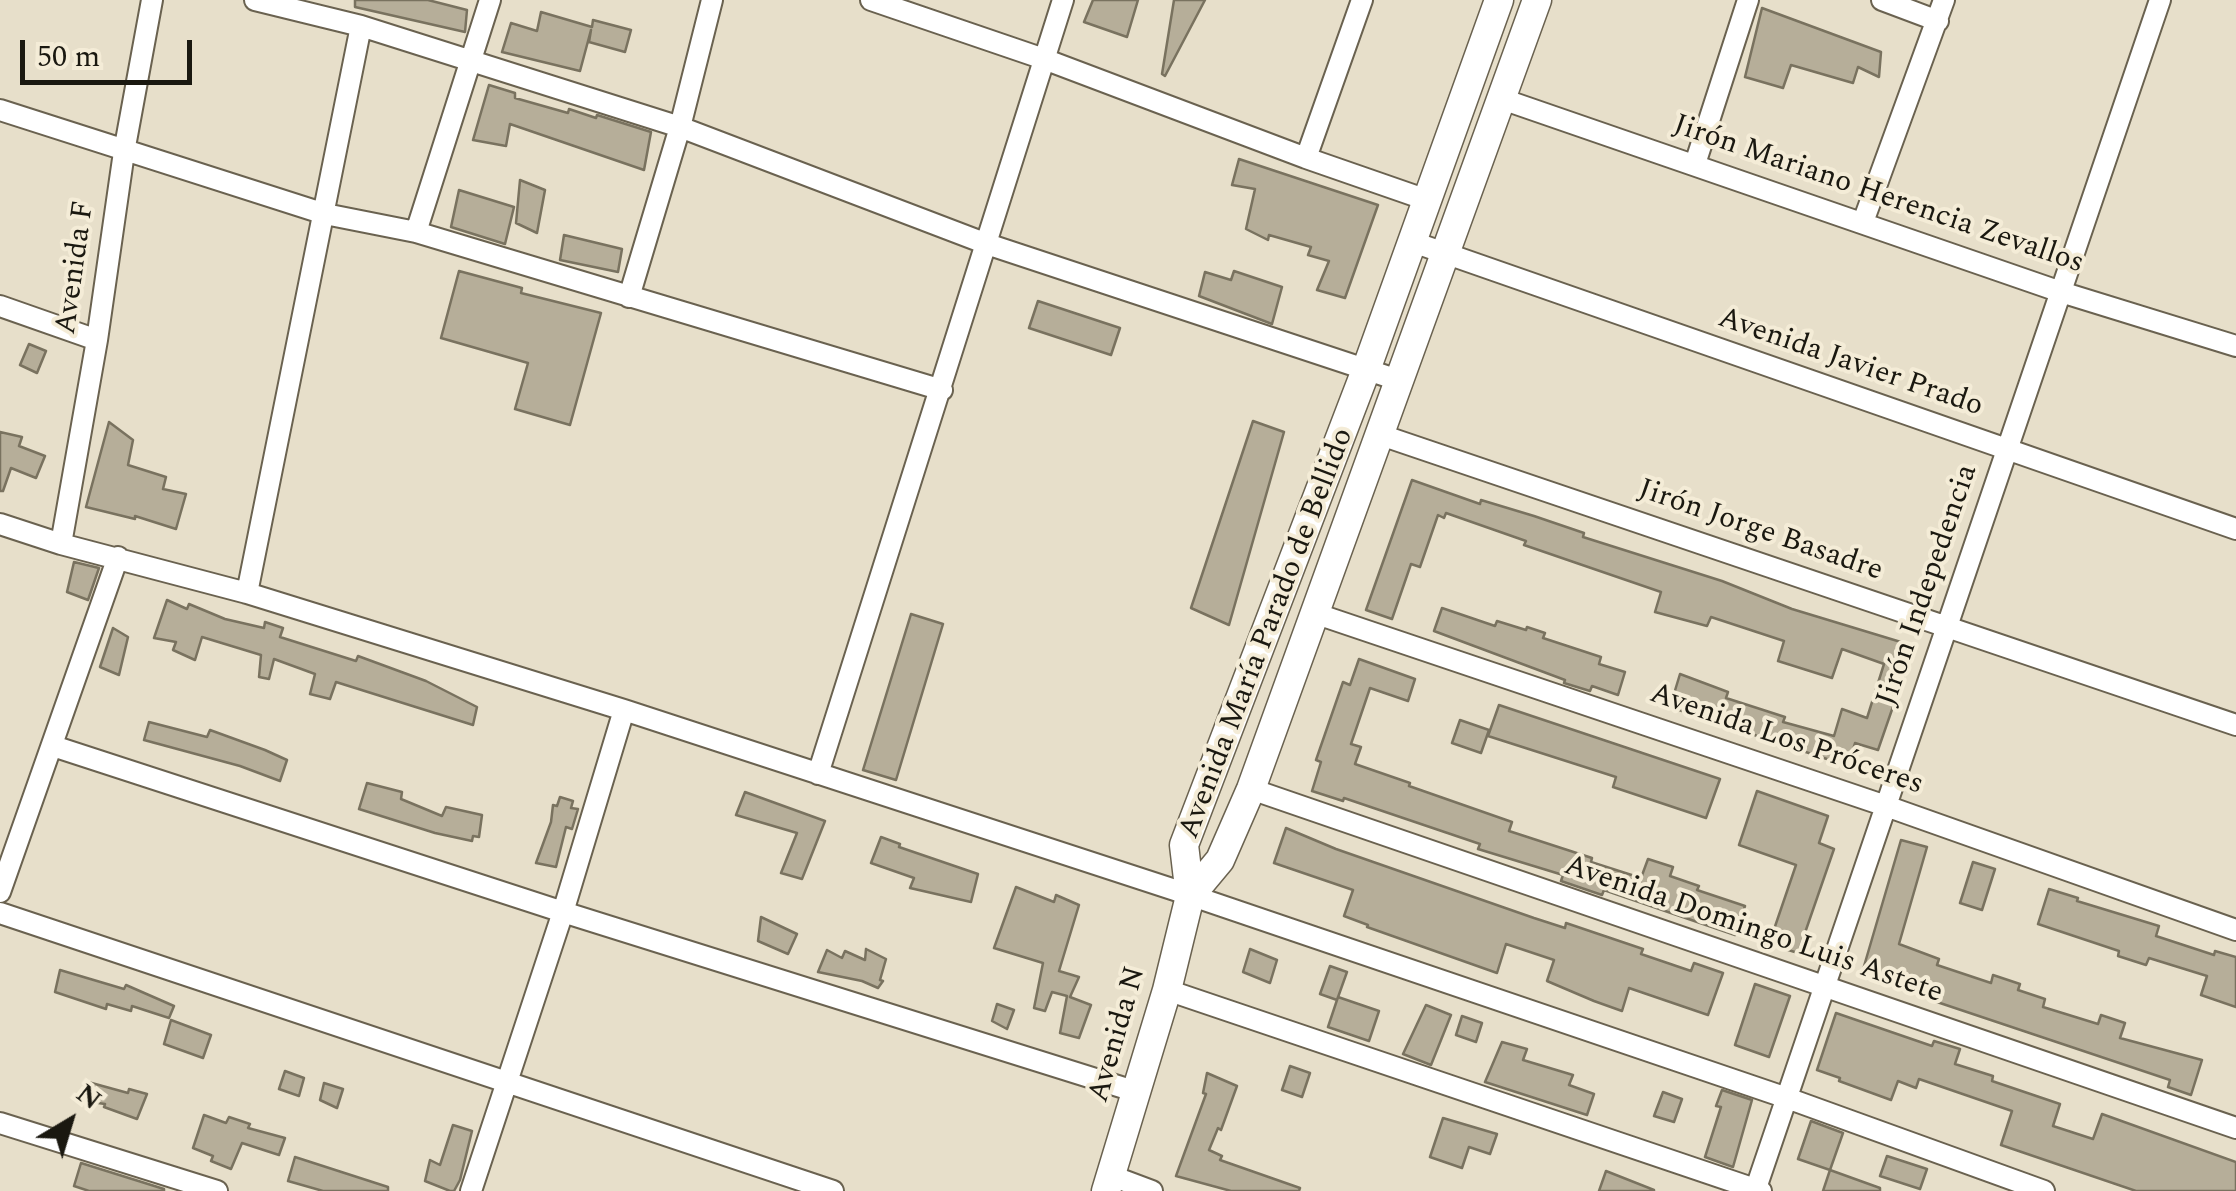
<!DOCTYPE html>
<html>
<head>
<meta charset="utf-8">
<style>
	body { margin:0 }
	#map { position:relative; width:2236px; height:1191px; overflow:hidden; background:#e7dfca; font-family:Spectral,serif }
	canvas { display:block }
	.north { position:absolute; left:20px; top:1071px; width:100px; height:100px; -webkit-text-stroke:8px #f4ecd7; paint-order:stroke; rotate:38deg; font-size:28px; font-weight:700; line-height:40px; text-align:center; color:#1a1810 }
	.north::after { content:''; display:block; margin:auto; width:35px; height:45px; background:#1a1810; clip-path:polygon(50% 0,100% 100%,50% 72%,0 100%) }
	.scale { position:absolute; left:20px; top:40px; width:172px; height:45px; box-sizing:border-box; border:5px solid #1a1810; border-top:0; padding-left:12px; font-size:30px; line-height:35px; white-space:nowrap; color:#1a1810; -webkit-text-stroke:8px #f4ecd7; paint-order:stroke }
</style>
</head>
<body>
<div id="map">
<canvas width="2236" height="1191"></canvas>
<div class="north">N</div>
<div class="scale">50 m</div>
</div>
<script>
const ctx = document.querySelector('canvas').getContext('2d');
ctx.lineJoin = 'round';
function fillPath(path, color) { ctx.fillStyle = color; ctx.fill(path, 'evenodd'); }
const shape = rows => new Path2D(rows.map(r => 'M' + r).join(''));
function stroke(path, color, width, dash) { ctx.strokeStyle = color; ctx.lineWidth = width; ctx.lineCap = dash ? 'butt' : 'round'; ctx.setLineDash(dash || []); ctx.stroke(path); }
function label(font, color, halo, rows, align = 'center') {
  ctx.font = font + ' Spectral,serif'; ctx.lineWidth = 8; ctx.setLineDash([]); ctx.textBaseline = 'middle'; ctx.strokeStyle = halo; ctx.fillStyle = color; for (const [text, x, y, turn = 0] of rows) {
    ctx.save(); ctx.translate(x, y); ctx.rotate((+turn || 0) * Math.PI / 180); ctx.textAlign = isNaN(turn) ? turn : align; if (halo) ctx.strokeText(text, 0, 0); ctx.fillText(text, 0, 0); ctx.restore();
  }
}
const building = shape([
	[355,0,428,0,467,10,465,32,355,7,355,0],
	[1093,0,1138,0,1127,37,1084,22,1093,0],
	[1174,0,1205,0,1165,76,1162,74,1174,0],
	[1762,8,1881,52,1879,77,1858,67,1853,83,1791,65,1783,88,1745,77,1762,8],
	[541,12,592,27,593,20,631,30,625,52,589,42,591,30,580,71,502,52,511,23,537,31,541,12],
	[489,85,515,93,515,98,568,113,569,109,596,118,597,115,651,132,644,170,510,124,506,146,473,140,489,85],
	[1239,159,1378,205,1345,298,1317,290,1329,261,1308,255,1311,247,1269,235,1268,240,1246,229,1255,189,1232,185,1239,159],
	[520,180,545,190,537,233,516,223,520,180],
	[459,190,514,207,505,244,451,227,459,190],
	[564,235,622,249,618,272,560,260,564,235],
	[459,271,522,288,521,293,601,313,570,425,515,409,528,363,441,338,459,271],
	[1234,271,1282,287,1272,324,1199,296,1205,272,1231,280,1234,271],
	[1038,301,1120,328,1111,355,1029,328,1038,301],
	[29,344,46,351,37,373,20,365,29,344],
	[1253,421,1284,432,1229,625,1191,608,1253,421],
	[109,422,133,440,128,465,166,477,163,489,186,494,176,529,135,516,135,519,86,507,109,422],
	[0,432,22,437,19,446,45,456,36,478,11,468,3,491,0,491,0,432],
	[1412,480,1480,504,1481,500,1534,516,1584,533,1583,537,1722,581,1792,609,1914,646,1878,750,1855,743,1848,766,1670,707,1680,674,1728,692,1726,698,1785,717,1783,722,1834,736,1842,709,1867,718,1884,664,1842,649,1832,678,1778,661,1784,641,1711,617,1707,626,1655,612,1661,592,1524,545,1526,541,1446,513,1444,518,1438,515,1420,567,1411,564,1392,619,1366,610,1412,480],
	[74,562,99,568,88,600,67,592,74,562],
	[167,600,187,609,189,604,225,619,264,628,265,622,283,628,280,637,356,661,358,656,426,681,477,707,473,725,336,682,330,699,310,694,315,674,274,659,269,679,259,677,261,655,202,637,195,660,173,650,176,642,154,638,167,600],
	[1442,608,1495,626,1497,621,1526,630,1527,627,1545,633,1543,638,1601,657,1599,664,1625,672,1618,695,1592,686,1590,691,1564,683,1565,680,1434,631,1442,608],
	[911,614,943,624,896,780,863,770,911,614],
	[113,628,128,637,119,675,100,667,113,628],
	[1359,659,1415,679,1408,701,1370,688,1351,744,1361,747,1355,764,1410,783,1409,786,1512,822,1509,831,1592,858,1591,862,1641,878,1648,859,1673,867,1670,876,1699,886,1697,890,1745,906,1735,935,1604,890,1602,895,1561,881,1563,875,1478,849,1480,844,1344,798,1343,801,1312,791,1321,762,1316,760,1343,682,1350,685,1359,659],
	[1499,705,1720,779,1706,818,1613,787,1616,777,1488,736,1499,705],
	[1460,720,1489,730,1481,753,1452,743,1460,720],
	[149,722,207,737,210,730,265,750,287,760,280,781,240,766,144,740,149,722],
	[367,783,402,792,401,799,442,816,446,807,482,815,479,837,473,836,472,841,435,833,359,809,367,783],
	[1757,791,1828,816,1819,843,1834,849,1798,953,1769,944,1796,865,1739,845,1757,791],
	[745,792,825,821,802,879,781,873,797,833,736,815,745,792],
	[560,797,573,801,571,808,578,809,572,829,566,827,556,867,536,863,551,822,553,805,557,806,560,797],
	[1286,828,1336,849,1534,918,1565,928,1566,923,1643,949,1641,954,1691,971,1694,963,1723,973,1708,1015,1629,988,1622,1011,1594,1001,1547,981,1554,960,1506,944,1497,973,1367,927,1368,925,1344,916,1353,890,1274,863,1286,828],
	[881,837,900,844,899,847,978,874,971,902,910,888,914,878,871,863,881,837],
	[1901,840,1927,847,1899,944,1939,959,1937,965,1991,983,1993,975,2020,984,2018,990,2045,999,2043,1007,2098,1024,2101,1015,2125,1023,2120,1038,2202,1060,2191,1095,2168,1087,2170,1080,1931,1000,1932,995,1862,973,1901,840],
	[1973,862,1995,869,1982,910,1960,903,1973,862],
	[1016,887,1054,902,1056,895,1079,905,1059,971,1079,977,1070,997,1091,1005,1079,1038,1060,1033,1067,996,1052,992,1045,1011,1034,1008,1043,963,994,948,1016,887],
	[2049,889,2078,898,2077,901,2159,926,2156,936,2214,955,2215,951,2236,957,2236,1007,2201,995,2207,976,2149,958,2146,965,2118,956,2119,951,2038,924,2049,889],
	[761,917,797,934,788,954,758,941,761,917],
	[866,949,886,959,880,980,883,981,878,988,862,981,818,972,827,950,842,958,845,951,865,960,866,949],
	[1250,949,1277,960,1270,983,1243,972,1250,949],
	[1330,966,1347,972,1337,1000,1320,994,1330,966],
	[60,970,124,989,126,985,174,1006,169,1018,132,1006,131,1011,107,1004,106,1009,55,992,60,970],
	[1755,984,1790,996,1769,1057,1735,1045,1755,984],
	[1338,997,1379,1011,1369,1041,1328,1027,1338,997],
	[997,1004,1014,1010,1007,1029,992,1021,997,1004],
	[1426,1005,1451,1015,1431,1065,1403,1054,1426,1005],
	[1836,1013,1932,1046,1934,1041,1960,1049,1955,1064,1993,1076,1992,1081,2060,1104,2053,1126,2093,1139,2102,1114,2236,1162,2236,1191,2136,1191,2001,1145,2012,1111,1919,1079,1916,1088,1898,1081,1891,1100,1839,1081,1840,1078,1817,1070,1836,1013],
	[1462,1016,1482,1023,1476,1042,1456,1035,1462,1016],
	[171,1020,211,1035,203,1058,164,1044,171,1020],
	[1502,1042,1527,1049,1523,1060,1573,1075,1569,1085,1594,1094,1587,1115,1485,1082,1502,1042],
	[1290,1066,1310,1073,1302,1097,1282,1090,1290,1066],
	[285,1071,304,1078,299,1096,279,1089,285,1071],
	[1207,1073,1237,1086,1221,1130,1218,1128,1209,1150,1222,1156,1220,1160,1300,1188,1299,1191,1231,1191,1176,1176,1206,1094,1203,1093,1207,1073],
	[88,1082,128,1093,129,1089,147,1094,137,1119,104,1107,105,1104,84,1101,88,1082],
	[324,1083,343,1089,337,1108,320,1100,324,1083],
	[1722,1090,1752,1100,1733,1167,1705,1157,1721,1107,1716,1106,1722,1090],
	[1663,1092,1682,1099,1674,1122,1654,1116,1663,1092],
	[204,1115,226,1123,229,1117,250,1124,248,1128,285,1138,279,1155,242,1143,231,1169,211,1161,213,1156,193,1148,204,1115],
	[1443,1118,1497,1134,1490,1154,1469,1147,1462,1168,1430,1157,1443,1118],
	[1811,1121,1843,1133,1830,1170,1798,1159,1811,1121],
	[453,1125,472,1131,460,1180,454,1191,450,1191,425,1181,430,1160,440,1165,453,1125],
	[1887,1156,1927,1169,1920,1189,1880,1176,1887,1156],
	[295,1157,388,1187,388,1191,323,1191,288,1181,295,1157],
	[81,1163,164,1189,164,1191,89,1191,74,1186,81,1163],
	[1830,1170,1880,1188,1880,1191,1823,1191,1830,1170],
	[1606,1171,1654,1190,1654,1191,1599,1191,1606,1171]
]);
fillPath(building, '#b6ae99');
stroke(building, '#79725f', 2.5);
const street = shape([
	[255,0,361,26,680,127,987,244,1398,380],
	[871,0,1044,59,1306,158,1427,200],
	[1882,0,1938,21],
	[1502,99,2061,292,2236,346],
	[0,110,325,214,416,232,942,390],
	[1306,158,1362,0],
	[1695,164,1748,0],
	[1863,222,1944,0],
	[416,232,490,0],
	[1413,242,2236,529],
	[629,297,680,127,712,0],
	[0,306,97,340],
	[1378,434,2236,725],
	[0,524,61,544,247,593,624,710,1178,891,1787,1098,2044,1191],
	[61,544,97,340,124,152,152,0],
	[247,593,361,26],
	[1314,613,1886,806,2236,930],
	[53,746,563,912,1137,1092],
	[818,774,1063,0],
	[1251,789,2236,1128],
	[0,892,118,557],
	[0,913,833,1191],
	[1167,990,1761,1191],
	[0,1123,217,1191],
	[1112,1176,1152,1191],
	[471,1191,563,912,624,710],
	[1755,1191,2160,0]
]);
const secondary = shape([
	[1190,896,1220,860,1251,789,1537,0],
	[1106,1191,1167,990,1190,896,1184,845,1366,370,1499,0]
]);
stroke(street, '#6a6250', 24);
stroke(secondary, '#6a6250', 31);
stroke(street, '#fff', 20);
stroke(secondary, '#fff', 28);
label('30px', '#1a1810', '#f4ecd7', [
	["Jirón Mariano Herencia Zevallos",1878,196,19],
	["Avenida F",77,268,-82],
	["Avenida Javier Prado",1850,364,19],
	["Jirón Jorge Basadre",1760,532,19],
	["Jirón Indepedencia",1929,586,-71],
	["Avenida María Parado de Bellido",1268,634,-69],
	["Avenida Los Próceres",1786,741,19],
	["Avenida Domingo Luis Astete",1753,931,19],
	["Avenida N",1119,1035,-74]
]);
</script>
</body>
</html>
